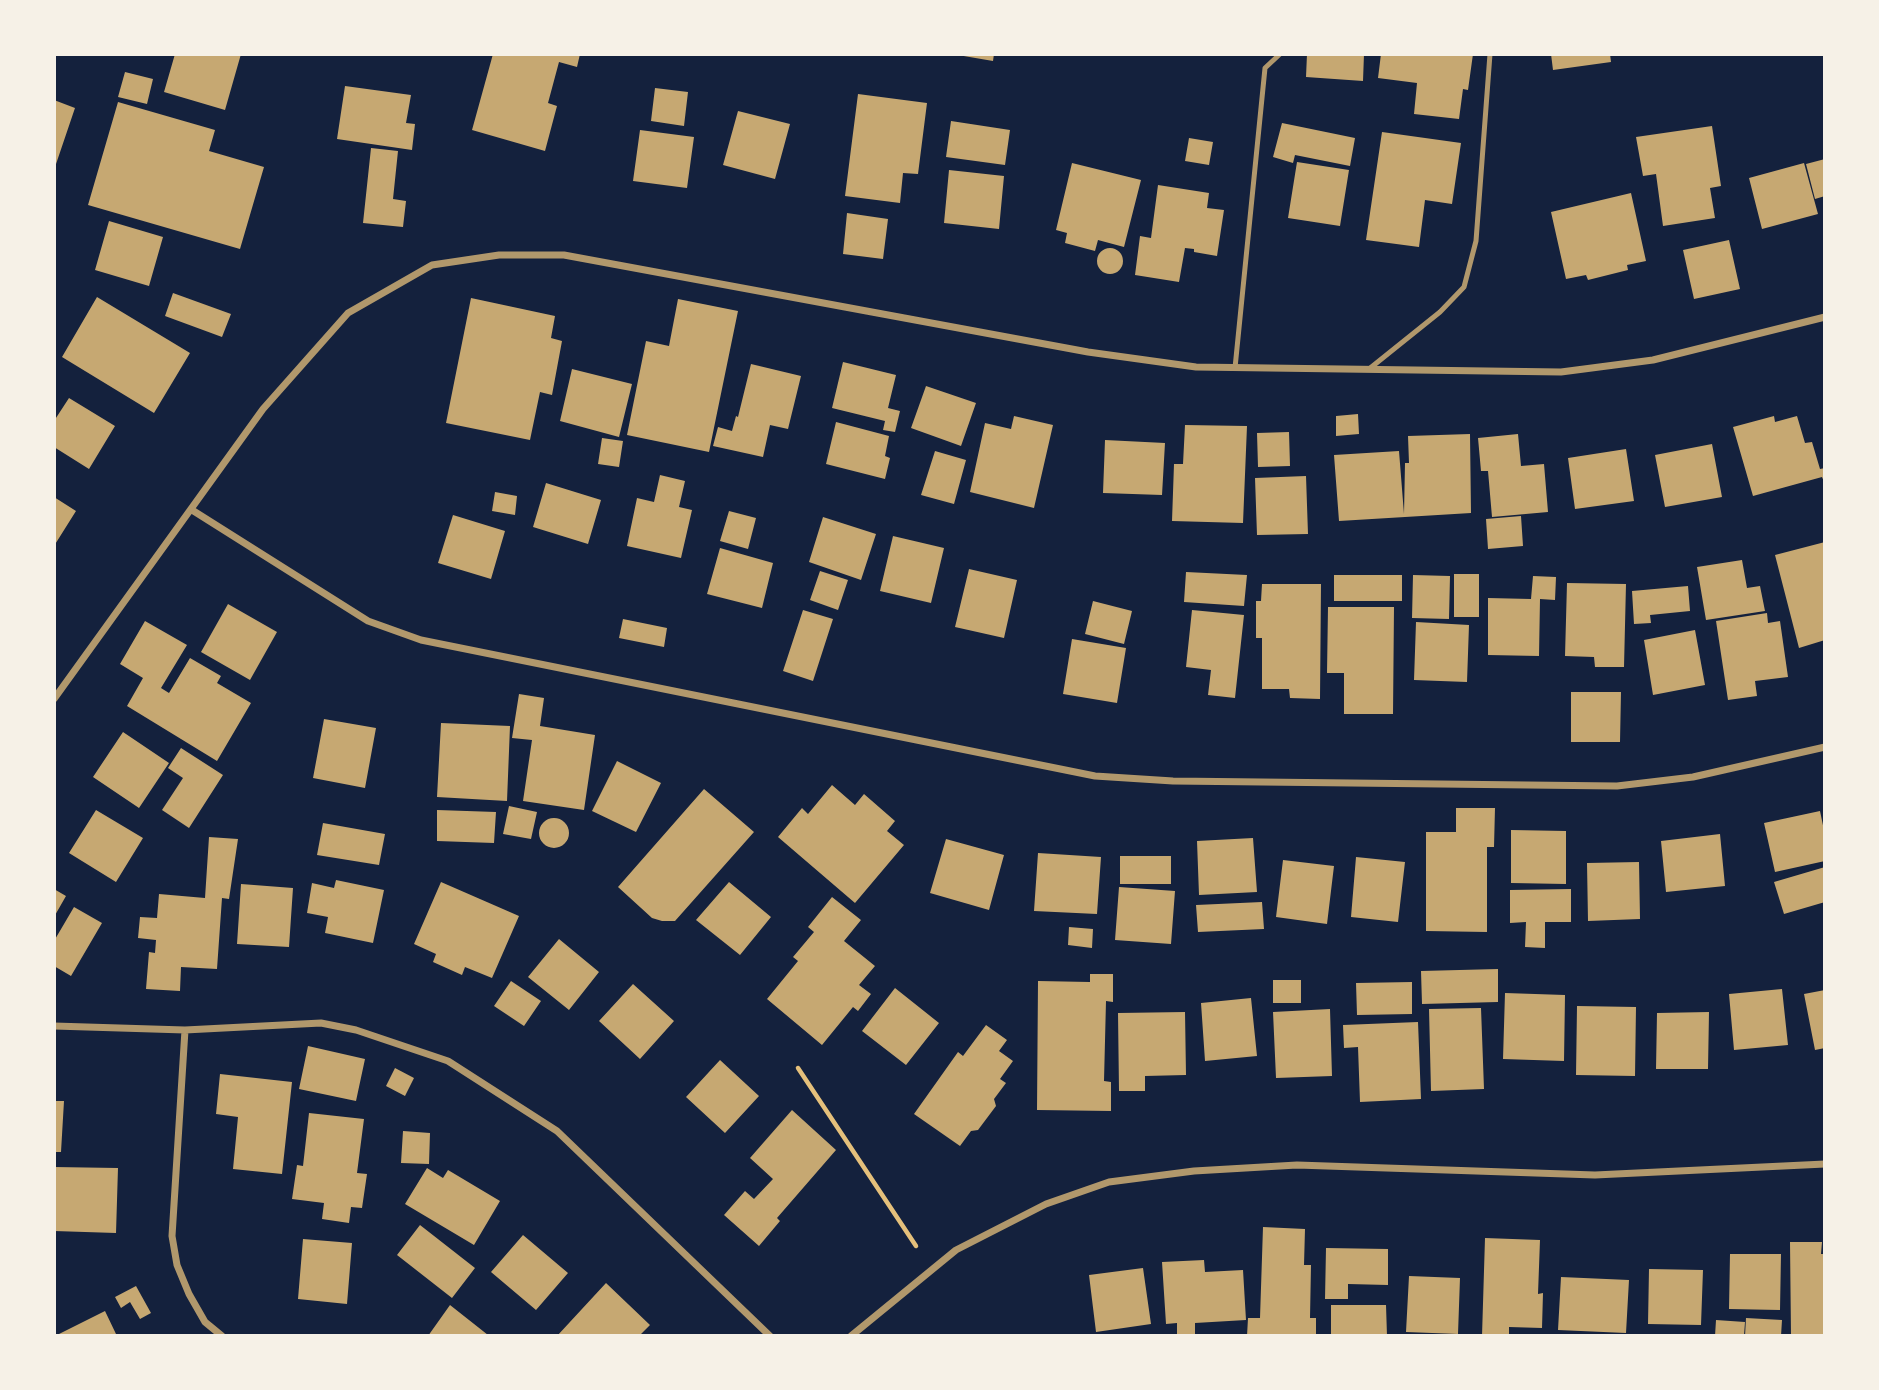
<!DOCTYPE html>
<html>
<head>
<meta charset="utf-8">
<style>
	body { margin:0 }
	#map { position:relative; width:1879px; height:1390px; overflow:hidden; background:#14213d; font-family:"Golos Text",sans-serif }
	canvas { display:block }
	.frame { position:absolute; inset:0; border:56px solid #f6f1e7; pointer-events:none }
</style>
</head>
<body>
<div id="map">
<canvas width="1879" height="1390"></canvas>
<div class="frame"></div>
</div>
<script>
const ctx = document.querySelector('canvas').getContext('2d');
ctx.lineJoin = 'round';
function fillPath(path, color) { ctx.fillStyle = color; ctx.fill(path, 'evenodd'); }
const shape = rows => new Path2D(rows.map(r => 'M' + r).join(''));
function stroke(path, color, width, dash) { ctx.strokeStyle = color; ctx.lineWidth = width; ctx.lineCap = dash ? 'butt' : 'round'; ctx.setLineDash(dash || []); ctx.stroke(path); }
fillPath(shape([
	[175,54,241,54,225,110,164,92],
	[493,54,580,54,577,67,559,62,548,103,557,106,545,151,472,130],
	[952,54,994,54,993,61],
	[1307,54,1364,54,1363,81,1306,77],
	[1381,54,1473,54,1468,90,1463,89,1459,119,1414,114,1417,83,1378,78],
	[1551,54,1610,54,1611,62,1553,70],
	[125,72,153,79,147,104,118,97],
	[345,86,411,95,406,123,415,124,412,150,337,139],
	[655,88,688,92,684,126,651,121],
	[858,94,927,103,918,174,903,173,900,203,845,196],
	[54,100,75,108,55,167,54,167],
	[118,102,215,130,209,151,264,167,240,249,88,205],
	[738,111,790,124,775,179,723,165],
	[951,121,1010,130,1005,165,946,157],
	[1282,123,1355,138,1350,166,1295,155,1293,163,1273,157],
	[1712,126,1721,186,1710,188,1715,218,1663,226,1656,174,1643,176,1636,137],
	[640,130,694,137,687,188,633,181],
	[1382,132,1461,143,1452,204,1425,200,1419,247,1366,240],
	[1189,138,1213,142,1209,165,1185,161],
	[371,148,398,151,393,199,406,201,403,227,363,223],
	[1825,159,1825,196,1815,199,1806,164],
	[1297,162,1349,170,1340,226,1288,218],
	[1072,163,1141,180,1124,247,1098,240,1095,251,1065,243,1067,233,1056,230],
	[1804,163,1818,214,1762,229,1749,178],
	[949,170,1004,176,999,229,944,223],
	[1158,185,1209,193,1207,208,1224,210,1217,256,1194,252,1194,249,1185,248,1179,282,1135,275,1140,236,1151,238],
	[1631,193,1646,261,1627,265,1628,270,1588,280,1586,275,1566,279,1551,212],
	[847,213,888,219,883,259,843,254],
	[109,221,163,237,149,286,95,270],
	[1729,240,1740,289,1694,299,1683,250],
	'1097 261a13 13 0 1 1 26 0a13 13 0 1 1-26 0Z',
	[173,293,231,314,222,337,165,316],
	[97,297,190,353,154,413,62,357],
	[471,298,555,316,551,338,562,341,552,395,540,392,530,440,446,423],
	[678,299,738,311,709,452,627,435,646,341,669,346],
	[843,362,896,375,888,408,900,411,895,432,883,430,885,421,832,408],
	[751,364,801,376,788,429,770,425,763,457,713,446,718,427,732,431,736,416,738,417],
	[572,369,632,384,619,437,560,421],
	[926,386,976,403,961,446,911,428],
	[69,398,115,426,89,469,54,447,54,421],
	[1358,414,1359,434,1336,436,1336,416],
	[1014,416,1053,425,1034,508,970,492,985,423,1011,429],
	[1774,416,1775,422,1797,416,1805,443,1812,442,1820,469,1825,468,1825,484,1822,477,1753,496,1733,427],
	[836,422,889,436,885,456,890,458,885,479,826,464],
	[1185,425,1247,426,1243,523,1172,521,1174,464,1183,464],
	[1289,432,1290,466,1258,467,1257,433],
	[1470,434,1471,513,1339,521,1334,455,1399,451,1404,514,1405,463,1409,463,1408,436],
	[1518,434,1521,466,1544,464,1548,512,1492,517,1488,471,1481,471,1478,438],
	[602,438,623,441,619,467,598,464],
	[1105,440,1165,443,1162,495,1103,493],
	[1712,444,1722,497,1665,507,1655,455],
	[1626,449,1634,501,1575,509,1568,458],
	[935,451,966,460,954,504,921,495],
	[660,475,685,481,679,507,692,510,681,558,627,546,637,498,654,502],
	[1306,476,1308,534,1257,535,1255,478],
	[546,483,601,500,588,544,533,527],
	[495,492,517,496,515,515,492,511],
	[54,497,76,511,54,546],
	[729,511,756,518,748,549,720,541],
	[453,515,505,531,491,579,438,563],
	[1521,516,1523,546,1488,549,1486,519],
	[823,517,876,534,861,580,809,562],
	[893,536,944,548,931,603,880,591],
	[1825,542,1825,640,1799,648,1775,555],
	[720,548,773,563,762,608,707,594],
	[1742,560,1747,588,1760,586,1765,611,1706,620,1697,567],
	[969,569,1017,580,1004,638,955,627],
	[820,571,848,580,838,610,810,600],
	[1186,572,1247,575,1244,606,1184,602],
	[1454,574,1479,574,1479,617,1454,617],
	[1334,575,1402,575,1402,601,1334,601],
	[1413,575,1450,576,1449,619,1412,618],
	[1533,576,1556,577,1555,600,1540,599,1539,656,1488,655,1488,598,1531,599],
	[1567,583,1626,584,1624,667,1595,667,1594,657,1565,656],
	[1262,584,1321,584,1320,699,1290,698,1289,689,1262,689,1262,638,1256,638,1256,601,1261,601],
	[1688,586,1690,611,1650,615,1651,623,1634,624,1632,591],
	[1093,601,1132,611,1124,644,1085,634],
	[228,604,277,632,250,680,201,652],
	[1328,607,1394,607,1393,714,1344,714,1344,673,1327,673],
	[803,610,833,619,813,681,783,671],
	[1192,610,1244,615,1235,698,1208,695,1211,670,1186,667],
	[1767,613,1768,623,1780,621,1788,677,1755,681,1757,696,1728,700,1716,621],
	[623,619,667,628,664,647,619,638],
	[145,621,187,645,161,688,169,693,190,658,221,676,217,683,251,703,217,761,127,706,143,678,120,664],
	[1416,622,1469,625,1467,682,1414,680],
	[1695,630,1705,685,1653,695,1644,640],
	[1072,639,1126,648,1117,703,1063,694],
	[1571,692,1621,692,1620,742,1571,742],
	[519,694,544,698,540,726,595,735,584,810,523,801,532,740,512,738],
	[324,719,376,728,365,788,313,778],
	[441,723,510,726,507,801,437,797],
	[123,732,169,763,139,808,93,777],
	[181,748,223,775,189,828,162,810,183,778,168,768],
	[617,761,661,783,636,832,592,811],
	[832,785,855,805,864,794,895,821,887,831,904,845,855,903,778,837,802,808,808,814],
	[704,789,754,832,675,921,662,921,652,918,618,887],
	[509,806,537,812,531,839,503,834],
	[1456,808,1495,808,1494,847,1487,847,1487,932,1426,931,1426,832,1456,832],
	[96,810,143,838,116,882,69,853],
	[437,810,496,812,494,843,437,841],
	[1820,811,1825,835,1825,861,1775,872,1764,823],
	'539 833a15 15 0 1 1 30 0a15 15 0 1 1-30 0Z',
	[323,823,385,834,379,865,317,855],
	[1511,830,1566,831,1566,884,1511,883],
	[1720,834,1725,886,1666,892,1661,841],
	[209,837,238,839,229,899,222,898,217,969,181,967,180,991,146,989,149,952,155,953,156,940,138,938,140,917,157,918,159,894,205,898],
	[1253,838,1257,892,1199,895,1197,841],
	[946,839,1004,855,989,910,930,893],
	[1038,853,1101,857,1097,914,1034,911],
	[1120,856,1171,856,1171,884,1120,884],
	[1356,857,1405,862,1398,922,1351,917],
	[1283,860,1334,866,1327,924,1276,917],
	[1639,862,1640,919,1588,921,1587,863],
	[1825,867,1825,902,1784,914,1774,882],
	[336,880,384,890,373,943,325,933,328,917,307,913,312,883,334,888],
	[441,882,519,916,492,978,465,967,462,975,433,962,436,954,414,944],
	[729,882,771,917,740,955,696,920],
	[241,884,293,888,289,947,237,944],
	[1119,887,1175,891,1171,944,1115,940],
	[54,889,66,896,54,917],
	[1571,889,1571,922,1545,922,1545,948,1525,947,1526,922,1510,923,1510,890],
	[832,897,861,920,844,941,875,966,859,985,871,994,858,1011,853,1007,822,1045,767,999,798,961,793,957,814,932,808,927],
	[1262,902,1264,929,1198,932,1196,905],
	[74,907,102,923,71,976,54,966,54,941],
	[1069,927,1093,929,1092,948,1068,945],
	[559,939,599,972,569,1010,528,977],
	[1498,969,1498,1002,1422,1004,1421,971],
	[1090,974,1113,974,1113,1002,1106,1001,1104,1081,1111,1082,1111,1111,1037,1110,1038,981,1090,982],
	[1273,980,1301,980,1301,1003,1273,1003],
	[511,981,541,1001,524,1026,494,1006],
	[1412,982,1412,1014,1357,1015,1356,983],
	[633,984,674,1021,640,1059,599,1021],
	[895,988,939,1023,906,1065,862,1031],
	[1782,989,1788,1045,1734,1050,1729,994],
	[1825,990,1825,1048,1815,1050,1804,994],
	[1505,993,1565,995,1564,1061,1503,1059],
	[1251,998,1257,1056,1205,1061,1201,1003],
	[1577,1006,1636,1007,1635,1076,1576,1075],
	[1481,1008,1484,1089,1431,1091,1429,1009],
	[1330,1009,1332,1076,1276,1078,1273,1012],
	[1185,1012,1186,1075,1145,1076,1145,1091,1119,1091,1118,1013],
	[1709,1012,1708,1069,1656,1069,1657,1013],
	[1418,1022,1421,1099,1360,1102,1358,1047,1344,1048,1343,1025],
	[986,1025,1007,1040,999,1051,1013,1061,1000,1079,1006,1083,994,1099,996,1106,978,1130,971,1131,960,1146,914,1114,958,1052,963,1056],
	[308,1046,365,1059,356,1101,299,1089],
	[720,1060,759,1096,725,1133,686,1097],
	[395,1068,414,1078,405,1096,386,1086],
	[220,1074,292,1082,282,1174,233,1169,238,1117,216,1114],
	[54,1101,64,1101,61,1152,54,1152],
	[792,1110,836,1150,777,1218,780,1221,759,1246,724,1215,745,1191,754,1199,773,1179,750,1158],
	[309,1113,364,1119,357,1173,367,1174,362,1208,351,1207,349,1223,322,1219,324,1203,292,1199,297,1165,303,1166],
	[403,1131,430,1133,429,1164,401,1163],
	[54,1167,118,1168,116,1233,54,1231],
	[427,1168,443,1178,448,1170,500,1201,474,1245,405,1204],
	[420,1225,475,1268,452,1298,397,1255],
	[1263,1227,1305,1229,1304,1265,1311,1265,1310,1318,1316,1318,1316,1336,1247,1336,1248,1318,1260,1318],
	[523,1235,568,1273,536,1310,491,1272],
	[1485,1238,1540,1240,1538,1294,1543,1293,1542,1328,1509,1327,1509,1336,1482,1336],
	[303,1239,352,1243,347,1304,298,1299],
	[1790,1242,1822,1242,1821,1254,1825,1254,1825,1336,1791,1336],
	[1326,1248,1388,1249,1388,1285,1348,1284,1348,1299,1325,1299],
	[1730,1254,1781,1254,1780,1310,1729,1309],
	[1204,1260,1205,1272,1243,1270,1246,1320,1195,1323,1195,1336,1177,1336,1177,1323,1166,1324,1162,1262],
	[1143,1268,1151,1324,1096,1332,1089,1275],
	[1649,1269,1703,1270,1701,1325,1648,1324],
	[1409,1276,1460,1278,1458,1334,1406,1332],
	[1561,1277,1629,1280,1626,1333,1558,1330],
	[606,1283,650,1325,639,1336,557,1336],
	[136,1286,151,1313,140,1319,130,1302,121,1308,115,1297],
	[450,1305,488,1335,428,1336],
	[1331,1305,1386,1305,1387,1336,1331,1336],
	[105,1311,116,1334,113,1336,55,1336],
	[1746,1318,1782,1320,1781,1336,1745,1336],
	[1716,1320,1745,1322,1744,1336,1715,1336]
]), '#c6a872');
stroke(shape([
	[798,1068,916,1246]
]), '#e5c07b', 4.5);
stroke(shape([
	[1235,368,1265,68,1280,54],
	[1369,369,1440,312,1464,287,1476,241,1490,54]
]), '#b1986c', 5);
stroke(shape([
	[192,510,368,621,421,640,1095,776,1173,781,1617,786,1693,777,1825,747],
	[54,699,263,409,348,313,432,265,499,255,564,255,1088,352,1196,367,1561,372,1653,360,1825,317],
	[54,1026,185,1030,321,1023,356,1030,448,1061,557,1131,770,1336],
	[185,1030,172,1236,177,1265,189,1294,205,1322,222,1336],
	[851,1336,956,1250,1046,1204,1109,1182,1194,1171,1297,1165,1595,1175,1825,1164]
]), '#b1986c', 7);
</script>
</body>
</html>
